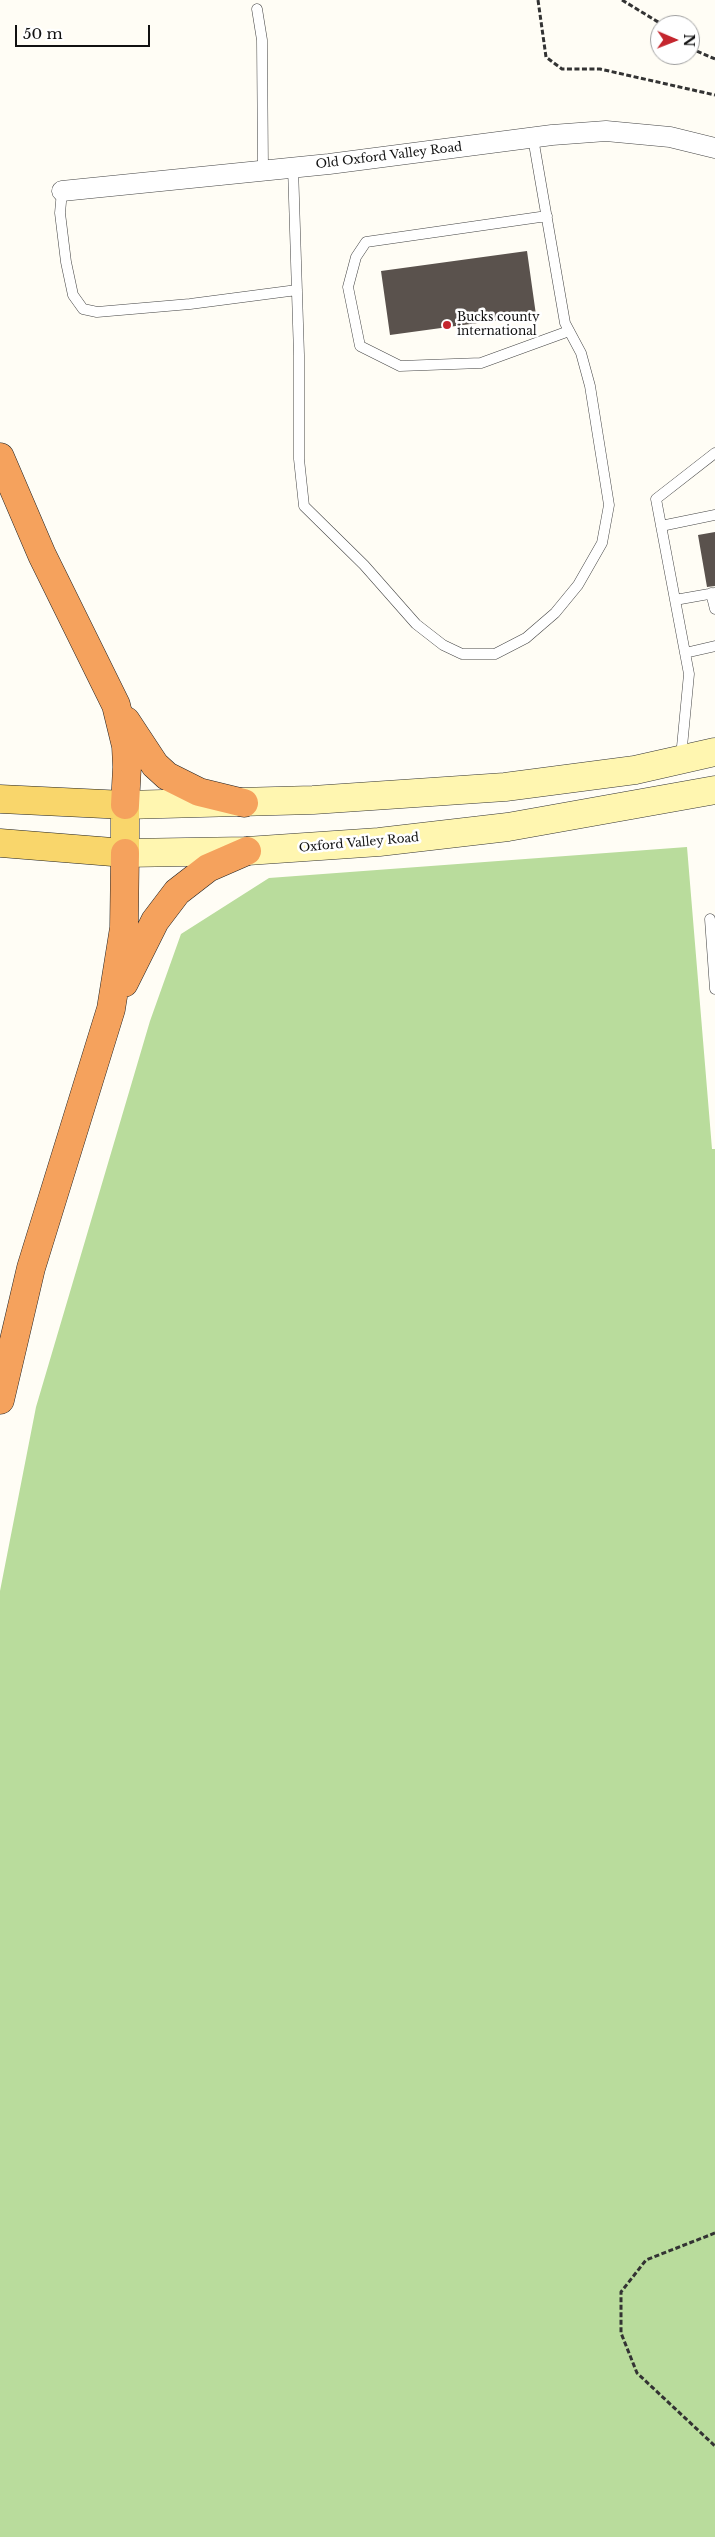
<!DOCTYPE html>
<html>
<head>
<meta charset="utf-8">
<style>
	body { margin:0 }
	#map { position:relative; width:715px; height:2537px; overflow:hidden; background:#fffdf5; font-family:"Libre Baskerville",serif }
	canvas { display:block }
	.north { position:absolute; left:650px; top:15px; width:50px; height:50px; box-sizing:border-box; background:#fff; border:1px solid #a0a0a0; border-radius:50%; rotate:91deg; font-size:14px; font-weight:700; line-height:20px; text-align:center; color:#111 }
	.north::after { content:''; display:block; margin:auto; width:18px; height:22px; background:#c4262e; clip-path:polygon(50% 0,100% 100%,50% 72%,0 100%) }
	.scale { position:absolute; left:15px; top:25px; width:135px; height:22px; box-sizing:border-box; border:2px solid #111; border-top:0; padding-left:6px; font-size:15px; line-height:18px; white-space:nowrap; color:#111; -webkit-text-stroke:4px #fff; paint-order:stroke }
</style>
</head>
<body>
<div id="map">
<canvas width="715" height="2537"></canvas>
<div class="north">N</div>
<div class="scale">50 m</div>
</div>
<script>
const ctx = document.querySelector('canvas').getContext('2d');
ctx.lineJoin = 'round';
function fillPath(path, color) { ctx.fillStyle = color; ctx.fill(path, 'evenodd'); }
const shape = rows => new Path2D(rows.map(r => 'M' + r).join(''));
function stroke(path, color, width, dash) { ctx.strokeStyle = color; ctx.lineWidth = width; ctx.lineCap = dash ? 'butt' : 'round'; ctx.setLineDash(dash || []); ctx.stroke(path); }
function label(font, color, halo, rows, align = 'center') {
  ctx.font = font + ' "Libre Baskerville",serif'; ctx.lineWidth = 5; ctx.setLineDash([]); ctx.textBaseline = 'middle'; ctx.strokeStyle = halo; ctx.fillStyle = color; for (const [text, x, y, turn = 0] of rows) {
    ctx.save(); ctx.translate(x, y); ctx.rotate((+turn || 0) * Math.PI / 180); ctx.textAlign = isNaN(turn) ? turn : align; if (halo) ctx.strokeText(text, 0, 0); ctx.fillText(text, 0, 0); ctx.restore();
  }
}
fillPath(shape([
	[687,847,712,1149,715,1149,715,2537,0,2537,0,1591,36,1407,150,1021,181,934,269,878]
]), '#b9dc9c');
fillPath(shape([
	[527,251,536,315,390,335,381,271],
	[715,532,715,586,707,587,698,535]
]), '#5a524d');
const service = shape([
	[257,9,262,40,263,170],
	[293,167,299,355,299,459,304,506,364,565,416,624,443,645,462,654,495,654,526,638,555,613,578,585,602,543,609,505,590,386,581,353,565,323,533,138],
	[62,191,60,213,66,262,73,295,83,309,97,312,190,304,297,290],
	[547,216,366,242,356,257,348,287,360,346,400,366,481,363,569,331],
	[661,526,715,515],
	[711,593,715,609],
	[675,600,715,593],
	[685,653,715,646],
	[681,757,689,674,656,499,715,453],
	[710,919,715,989]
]);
const minor = shape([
	[62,191,329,164,552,135,606,131,670,137,715,148]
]);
const secondary = shape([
	[125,805,313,800,505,787,635,770,715,752],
	[125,853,247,851,379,842,508,827,715,790]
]);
const primary = shape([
	[0,799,125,805,125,853,0,843]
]);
const motorway = shape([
	[0,457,42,555,116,705,126,746,127,767,125,805],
	[126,721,155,765,167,776,199,792,244,803],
	[124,983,155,921,177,892,208,868,247,851],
	[0,1400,31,1268,111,1009,124,928,125,853]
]);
stroke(service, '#444', 11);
stroke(minor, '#444', 21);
stroke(secondary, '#333', 29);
stroke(primary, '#222', 29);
stroke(motorway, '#222', 29);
stroke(shape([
	[538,0,546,57,562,69,600,69,715,95],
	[622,0,663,25],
	[690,48,715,59],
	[715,2233,646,2260,621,2292,621,2333,637,2373,715,2446]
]), '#333', 3, [5, 2.5]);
stroke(service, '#fff', 10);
stroke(minor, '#fff', 20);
stroke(secondary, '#fff6b0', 28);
stroke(primary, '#f9d66b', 28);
stroke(motorway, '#f5a25d', 28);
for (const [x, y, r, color] of [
	[447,325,5,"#c4262e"]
]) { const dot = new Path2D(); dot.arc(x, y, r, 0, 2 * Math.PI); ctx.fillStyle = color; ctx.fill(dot); stroke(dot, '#fff', 2); }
label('12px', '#111', '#fff', [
	["Old Oxford Valley Road",389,156,-7],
	["Oxford Valley Road",359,843,-5]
]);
label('12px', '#111', '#fff', [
	["Bucks county",457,318],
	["international",457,332]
], 'left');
</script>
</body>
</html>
